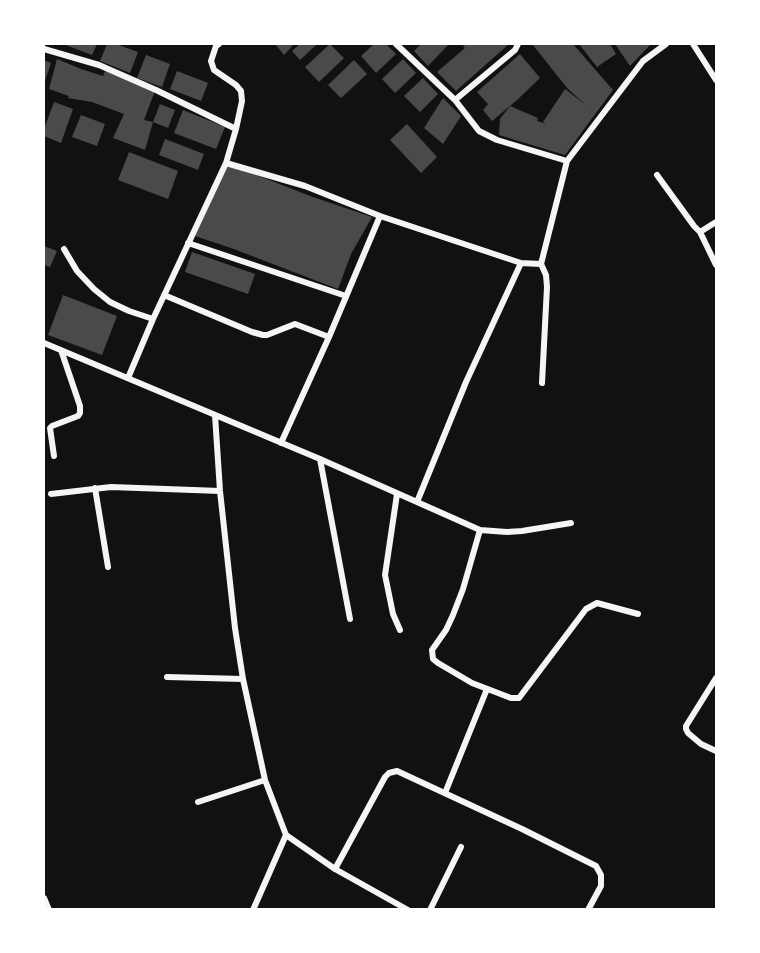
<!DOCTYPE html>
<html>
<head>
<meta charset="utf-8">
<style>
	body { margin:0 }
	#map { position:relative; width:760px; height:953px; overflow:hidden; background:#111; font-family:Rubik,sans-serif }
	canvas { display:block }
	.frame { position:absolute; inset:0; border:45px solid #fff; pointer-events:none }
</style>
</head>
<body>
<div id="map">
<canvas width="760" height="953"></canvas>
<div class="frame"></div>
</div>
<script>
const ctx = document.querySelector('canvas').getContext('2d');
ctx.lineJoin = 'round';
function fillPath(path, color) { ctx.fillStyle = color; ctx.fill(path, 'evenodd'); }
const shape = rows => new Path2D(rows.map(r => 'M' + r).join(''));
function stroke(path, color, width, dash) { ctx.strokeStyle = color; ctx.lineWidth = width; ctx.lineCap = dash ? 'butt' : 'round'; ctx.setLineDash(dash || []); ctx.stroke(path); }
fillPath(shape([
	[63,44,97,44,92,55],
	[107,44,116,44,138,52,130,73,100,61],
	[275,44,294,44,284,55],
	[300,44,317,44,300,60,292,51],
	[330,44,344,58,319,82,305,67],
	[374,44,386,44,396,54,376,73,361,56],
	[421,44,446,44,448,45,428,66,414,51],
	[466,44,509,44,456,91,437,72,465,48,463,46],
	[532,44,573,44,613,90,565,155,499,135,500,119,510,106,538,118,537,121,546,124,543,122,565,89,587,106,568,89],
	[579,44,610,44,616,54,597,67],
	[615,44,651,44,630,66],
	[520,54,540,78,517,100,492,121,483,110,488,104,477,92],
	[146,55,170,64,162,87,137,78],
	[57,59,81,69,103,76,105,71,155,91,144,120,153,122,145,150,113,138,124,114,92,102,68,98,69,96,49,89],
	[403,59,416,73,395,93,382,79],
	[44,60,51,63,44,84],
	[354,60,367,74,341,98,328,85],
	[177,71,208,83,201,101,170,89],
	[423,78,438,94,420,112,404,96],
	[443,98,461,116,443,144,424,128],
	[54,102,73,109,61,143,44,136,44,129],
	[160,104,175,110,168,128,153,122],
	[183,110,225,127,216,149,174,133],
	[81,115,105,124,97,146,72,137],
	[407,124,437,157,421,173,390,140],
	[165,139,204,154,198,170,159,155],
	[129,152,178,171,168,199,118,180],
	[226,163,310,196,372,217,351,254,338,289,231,248,195,236,211,202],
	[44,246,57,251,50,267,44,265],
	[192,252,255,274,248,294,185,272],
	[63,295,117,316,102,355,48,335]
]), '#4a4a4a');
stroke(shape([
	[219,44,216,46,211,61,214,70,236,85,241,91,242,101,236,129,226,163,305,186,380,216,521,263,541,264],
	[396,44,455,100,479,131,497,140,567,161],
	[693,44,716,80],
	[44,49,99,65,156,90,236,129],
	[455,100,515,50,518,44],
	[657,175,694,226,700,232,716,265],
	[700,232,716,222],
	[188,243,346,296],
	[64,249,77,271,94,289,110,302,129,311,153,319,226,163],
	[164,295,252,332,263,335,267,335,295,324,329,337],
	[44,343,320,459,417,502,466,382,521,263],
	[128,378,153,319],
	[542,383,547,287,546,275,541,264,567,161,643,61,666,44],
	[215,415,220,491,235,628,243,679,265,780,286,835,253,910],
	[281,443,329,337,380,216],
	[54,456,50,428,52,426,78,416,80,413,80,406,61,350],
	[320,459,350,619],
	[95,488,108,567],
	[51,494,111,487,220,491],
	[397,494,385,575,393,614,400,630],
	[417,502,480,530,463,589,453,615,446,630,432,650,433,659,438,663,472,683,511,698,519,698,586,609,597,603,638,614],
	[480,530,507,532,522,531,571,523],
	[167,677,243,679],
	[716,678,686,726,686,729,688,733,701,744,716,751],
	[445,793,487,689],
	[198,802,265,780],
	[286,835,335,869,408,910],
	[335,869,385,777,389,773,397,771,522,829,596,866,601,875,601,886,588,910],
	[44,898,49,910],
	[430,910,461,847]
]), '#f5f5f5', 6);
</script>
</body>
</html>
